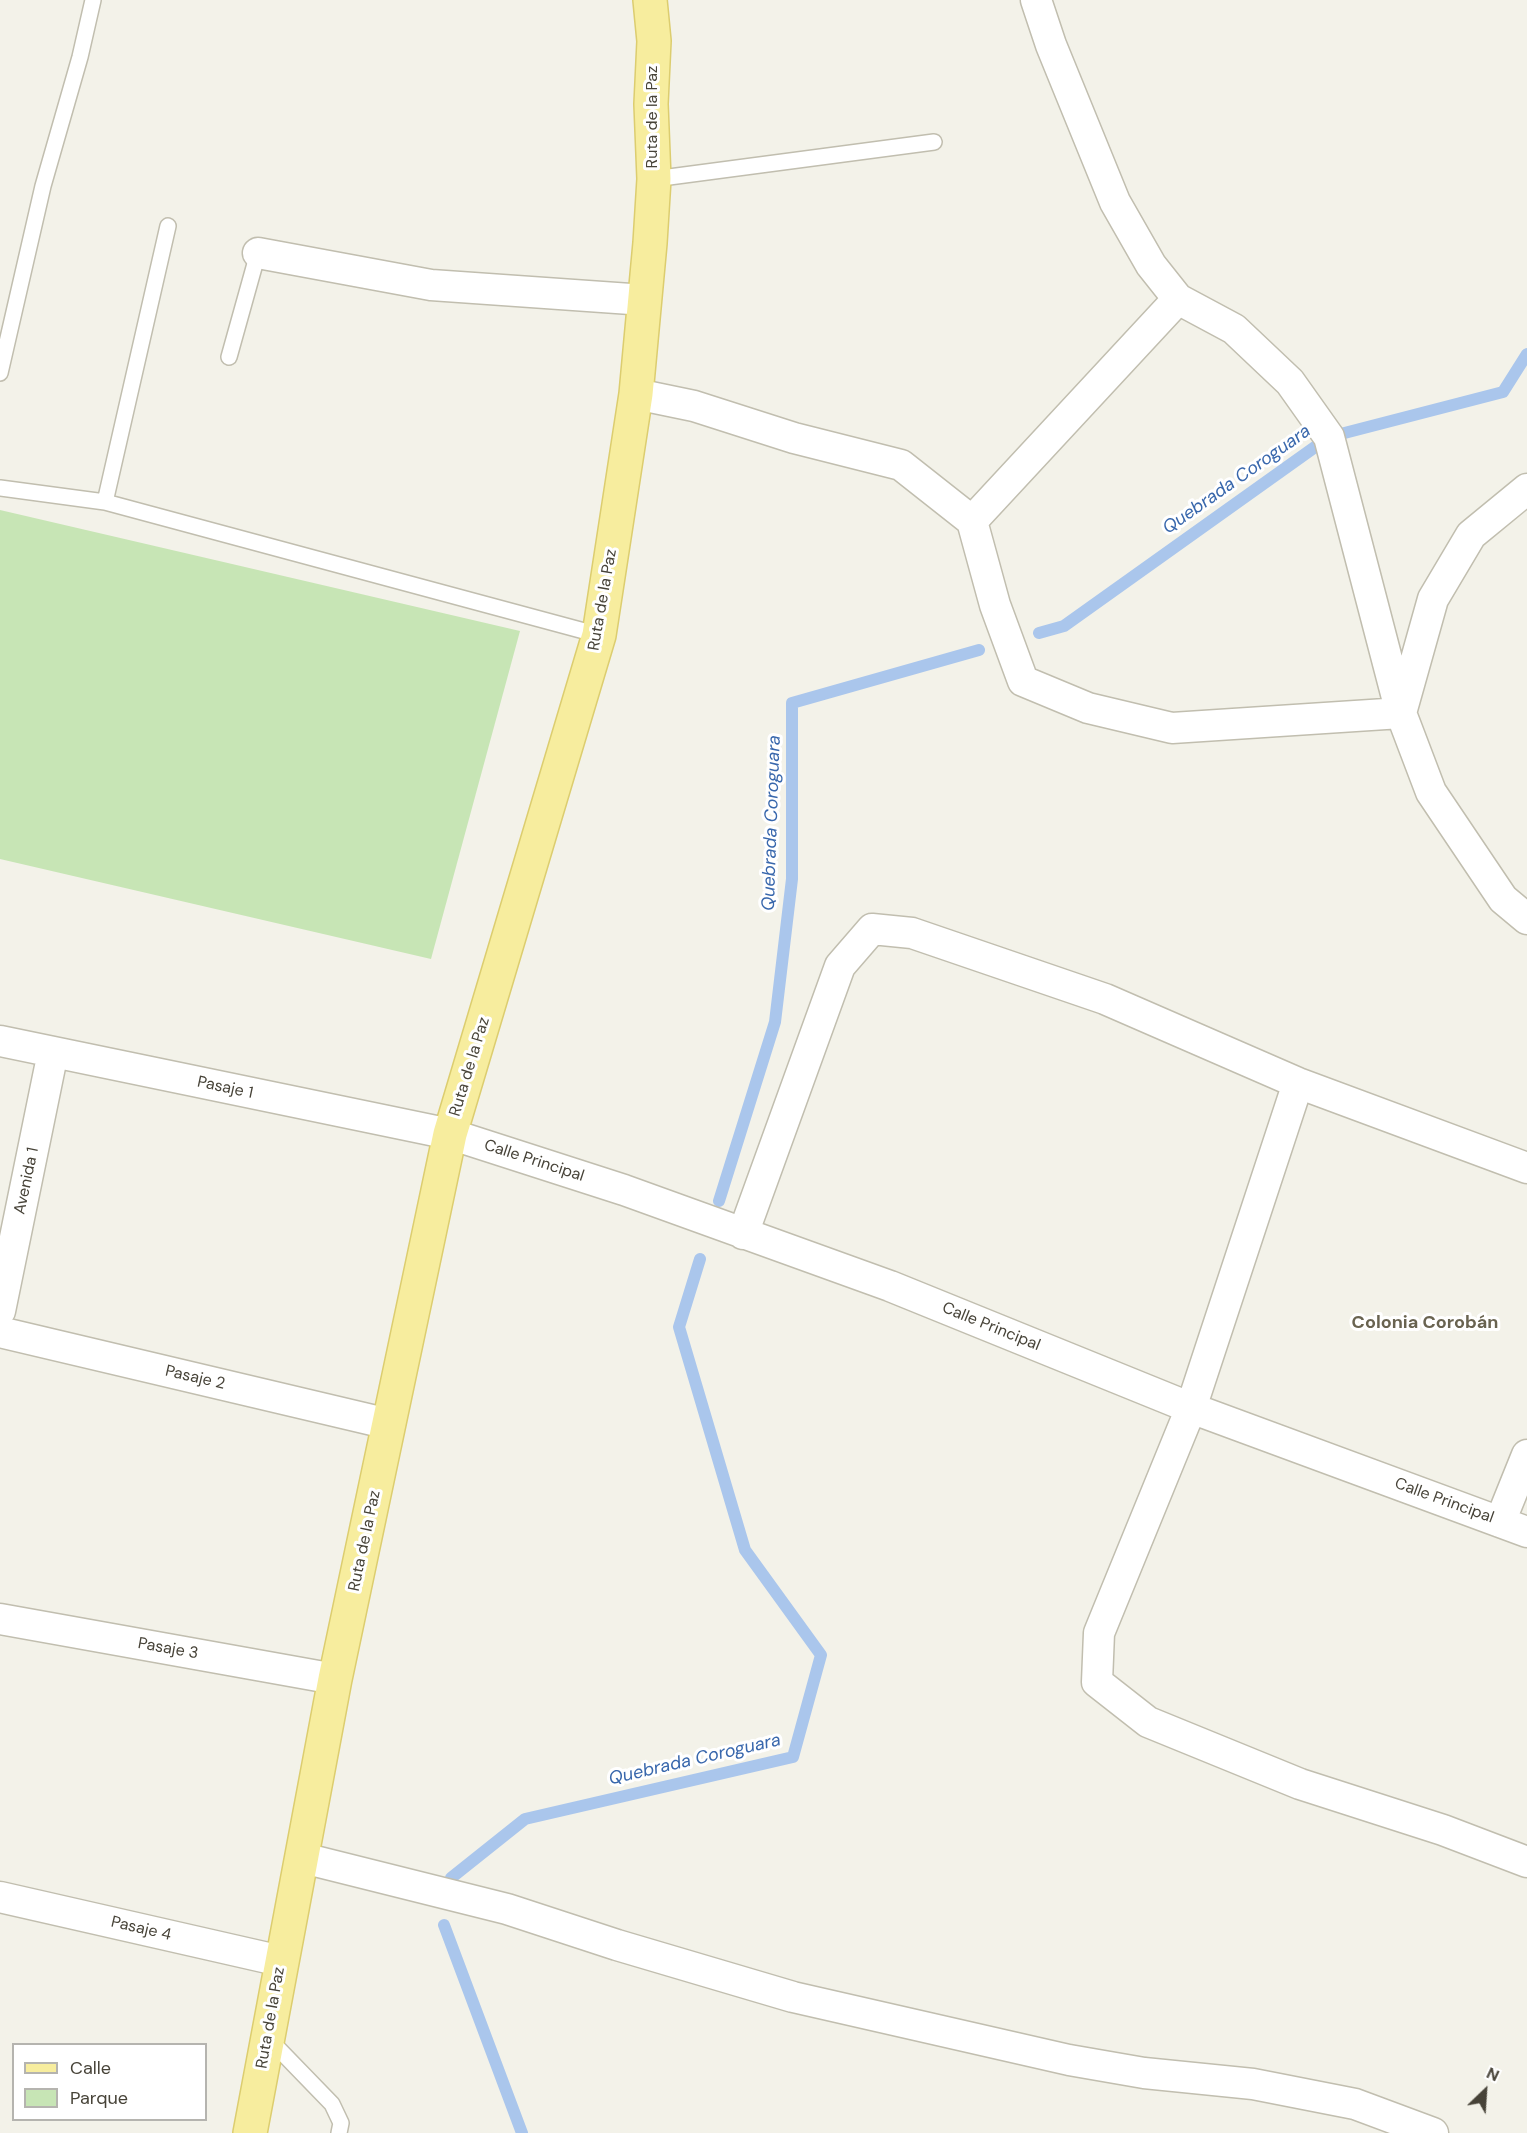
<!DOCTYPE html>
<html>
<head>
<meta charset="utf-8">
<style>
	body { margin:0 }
	#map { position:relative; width:1527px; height:2133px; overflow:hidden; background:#f3f2e9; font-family:"DM Sans",sans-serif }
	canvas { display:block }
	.legend { position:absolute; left:12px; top:2043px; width:195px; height:78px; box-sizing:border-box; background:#fff; border:2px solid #b5b4af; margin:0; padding:8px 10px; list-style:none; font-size:18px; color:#474338 }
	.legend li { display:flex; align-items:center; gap:12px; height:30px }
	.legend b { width:30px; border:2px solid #b5b4af }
	.north { position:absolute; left:1455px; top:2061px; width:60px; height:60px; -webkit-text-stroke:4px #fff; paint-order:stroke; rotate:25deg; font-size:16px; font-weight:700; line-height:24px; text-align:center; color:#474338 }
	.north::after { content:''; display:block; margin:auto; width:21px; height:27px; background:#474338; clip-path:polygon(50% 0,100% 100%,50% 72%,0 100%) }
</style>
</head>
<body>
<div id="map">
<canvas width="1527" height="2133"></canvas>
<ul class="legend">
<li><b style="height:8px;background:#f7ed9e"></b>Calle</li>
<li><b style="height:16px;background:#c7e5b5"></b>Parque</li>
</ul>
<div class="north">N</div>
</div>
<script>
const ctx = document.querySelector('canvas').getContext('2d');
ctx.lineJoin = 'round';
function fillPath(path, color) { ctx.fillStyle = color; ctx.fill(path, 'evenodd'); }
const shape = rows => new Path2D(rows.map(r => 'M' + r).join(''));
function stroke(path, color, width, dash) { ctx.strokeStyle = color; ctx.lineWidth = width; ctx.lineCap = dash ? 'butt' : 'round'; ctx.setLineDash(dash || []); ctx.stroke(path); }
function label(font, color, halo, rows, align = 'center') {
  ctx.font = font + ' "DM Sans",sans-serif'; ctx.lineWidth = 6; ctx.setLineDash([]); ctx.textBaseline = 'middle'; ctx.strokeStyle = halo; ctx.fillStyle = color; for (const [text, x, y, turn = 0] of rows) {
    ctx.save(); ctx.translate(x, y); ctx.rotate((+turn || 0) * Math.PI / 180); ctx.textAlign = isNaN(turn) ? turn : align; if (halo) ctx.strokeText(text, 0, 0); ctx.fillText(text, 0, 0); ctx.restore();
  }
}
fillPath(shape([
	[0,510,520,631,431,959,0,859]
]), '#c7e5b5');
stroke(shape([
	[1039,633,1064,626,1329,437,1503,392,1527,354],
	[719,1201,775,1022,792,879,792,703,979,650],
	[451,1878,525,1819,793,1757,821,1655,745,1550,679,1327,700,1259],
	[444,1925,522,2133]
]), '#aac6ec', 12);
const service = shape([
	[654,179,934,142],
	[229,357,258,253],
	[0,373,43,186,80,57,93,0],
	[0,488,105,502,599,635],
	[105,502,168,226],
	[268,2038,332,2104,341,2123,339,2133]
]);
const minor = shape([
	[1036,0,1051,45,1115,202,1151,265,1178,299,1234,329,1290,382,1329,437,1401,713,1431,792,1503,899,1527,919],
	[258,253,431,285,645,300],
	[636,394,694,406,794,438,901,465,972,521,995,605,1023,681,1088,708,1172,728,1401,713],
	[972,521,1178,299],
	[1401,713,1433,599,1471,535,1527,489],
	[0,1041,450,1134,624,1190,890,1286,1191,1408,1527,1532],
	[1298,1083,1191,1408,1099,1633,1097,1682,1148,1722,1300,1784,1443,1830,1527,1862],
	[743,1234,840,966,872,929,912,933,1105,999,1298,1083,1527,1168],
	[0,1311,53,1052],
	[0,1332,389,1424],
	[1500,1522,1527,1455],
	[0,1619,335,1679],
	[303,1858,507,1909,617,1945,793,1997,1069,2060,1144,2073,1253,2084,1355,2104,1433,2133],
	[0,1897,281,1961]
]);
const primary = shape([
	[250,2133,335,1679,450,1134,599,635,636,394,650,243,654,179,651,104,654,41,650,0]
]);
stroke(service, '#c1beaf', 18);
stroke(minor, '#c1beaf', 33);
stroke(primary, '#dccd6f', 36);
stroke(service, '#fff', 15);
stroke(minor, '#fff', 30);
stroke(primary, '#f7ed9e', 33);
label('16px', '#474338', '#fff', [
	["Ruta de la Paz",653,117,-90],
	["Ruta de la Paz",603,600,-80],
	["Ruta de la Paz",470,1067,-73],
	["Pasaje 1",225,1088,12],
	["Calle Principal",534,1161,18],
	["Avenida 1",27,1181,-78],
	["Calle Principal",991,1327,22],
	["Pasaje 2",195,1378,13],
	["Calle Principal",1444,1501,20],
	["Ruta de la Paz",365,1541,-78],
	["Pasaje 3",168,1649,10],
	["Pasaje 4",141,1929,13],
	["Ruta de la Paz",271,2018,-80]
]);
label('italic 18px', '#3867ac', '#fff', [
	["Quebrada Coroguara",1237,480,-35],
	["Quebrada Coroguara",772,823,-88],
	["Quebrada Coroguara",695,1760,-13]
]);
label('bold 18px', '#696350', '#fff', [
	["Colonia Corobán",1425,1323]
]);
</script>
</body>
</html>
